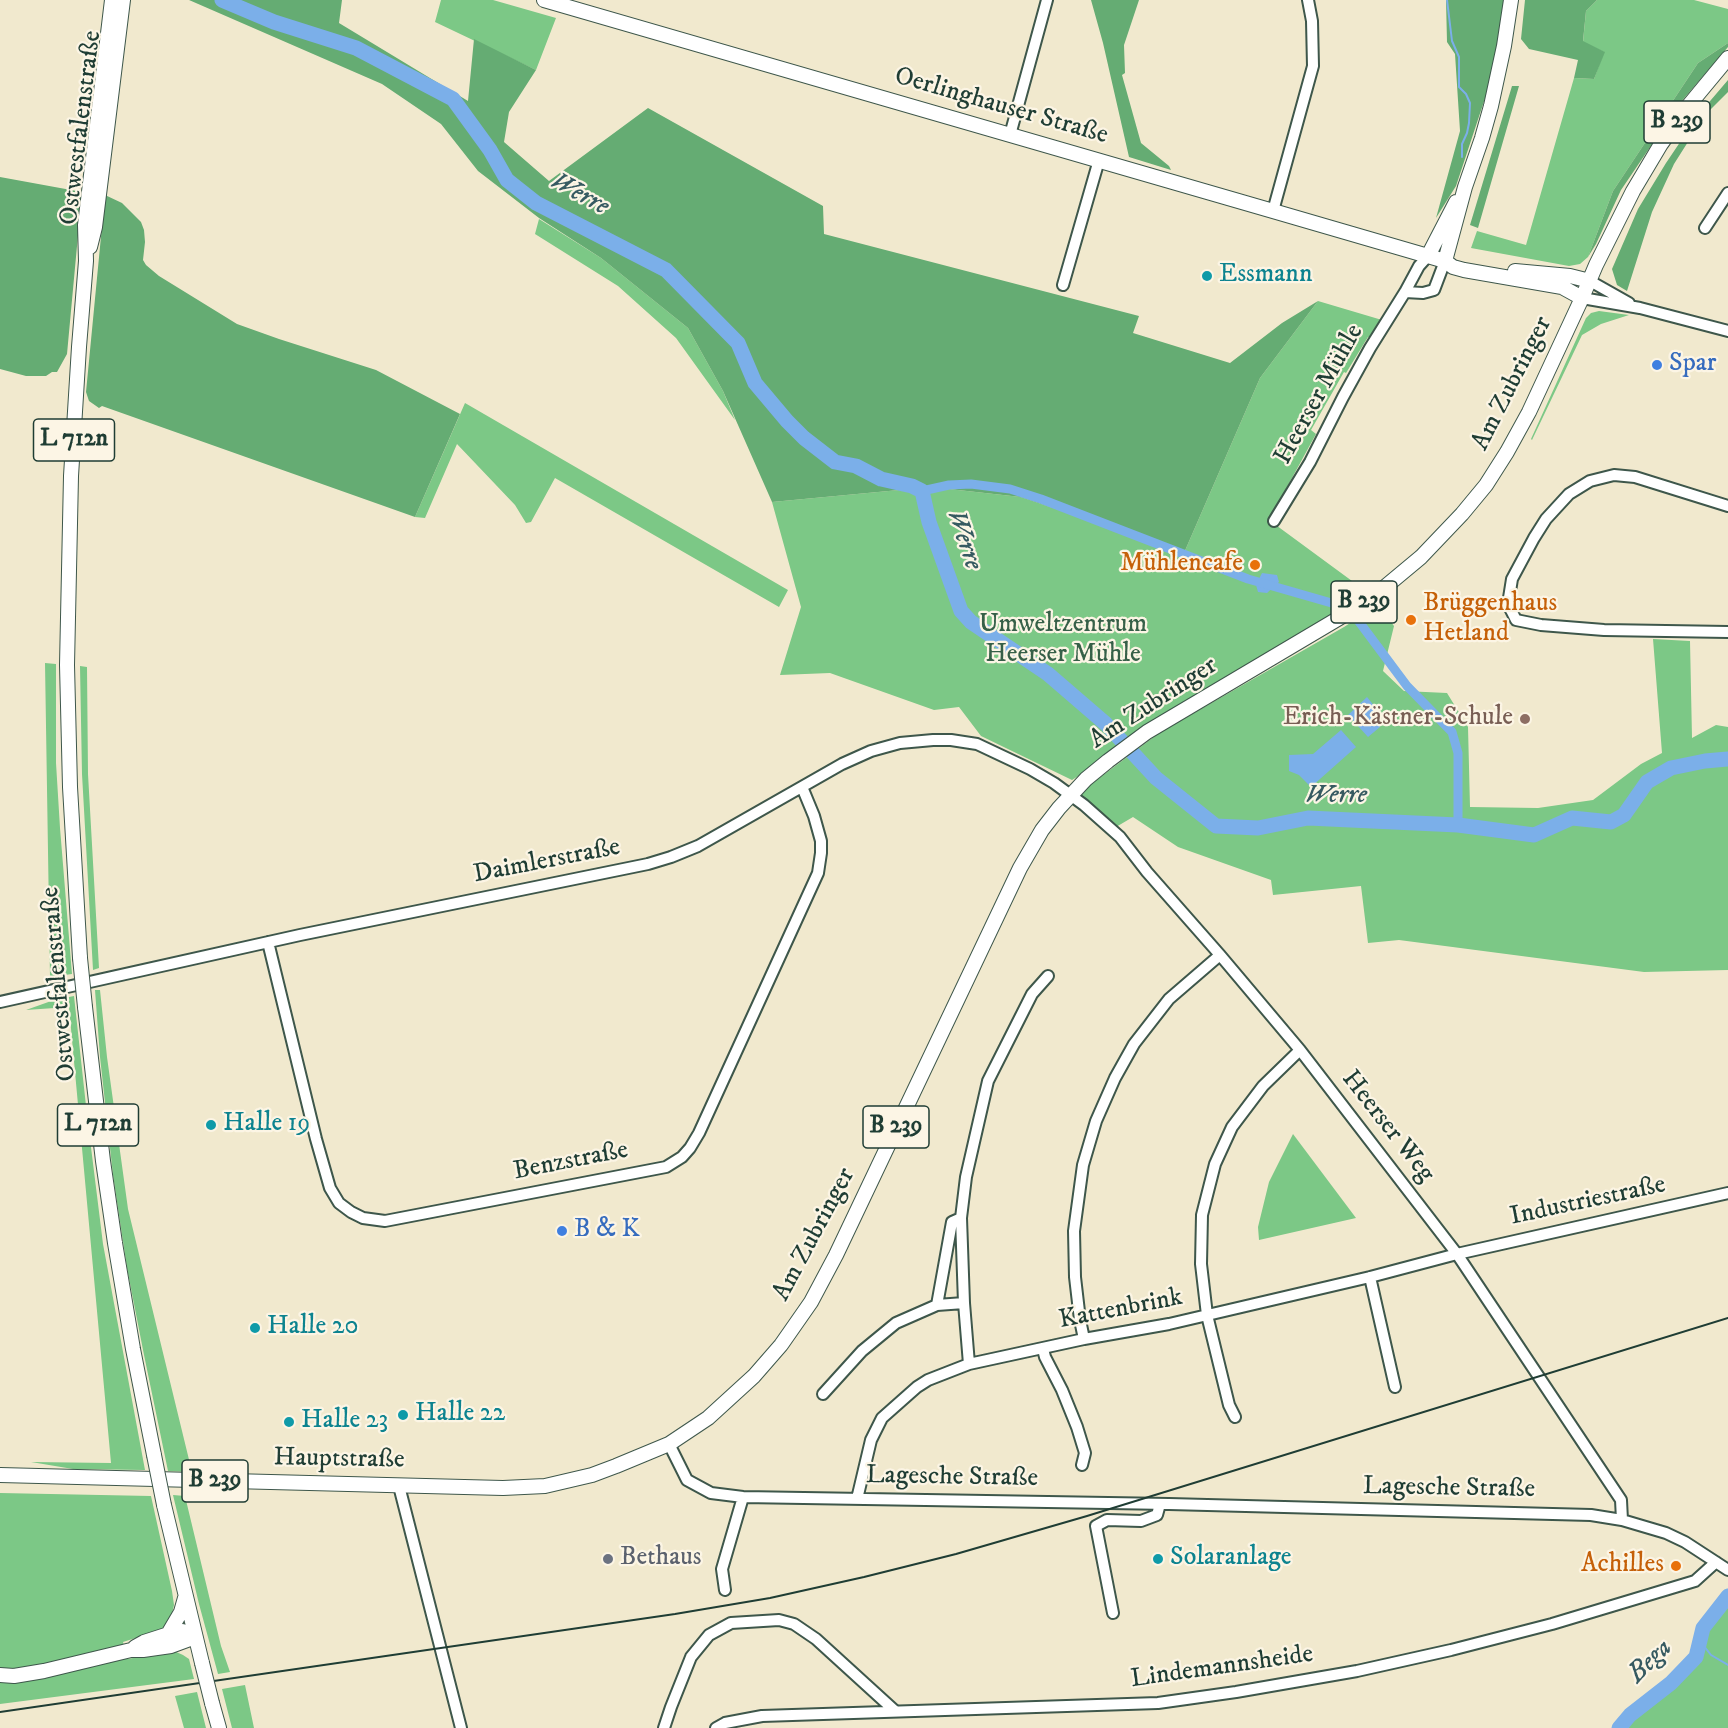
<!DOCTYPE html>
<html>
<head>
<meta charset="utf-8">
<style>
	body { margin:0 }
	canvas { display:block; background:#f1e9ce }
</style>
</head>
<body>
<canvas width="1728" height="1728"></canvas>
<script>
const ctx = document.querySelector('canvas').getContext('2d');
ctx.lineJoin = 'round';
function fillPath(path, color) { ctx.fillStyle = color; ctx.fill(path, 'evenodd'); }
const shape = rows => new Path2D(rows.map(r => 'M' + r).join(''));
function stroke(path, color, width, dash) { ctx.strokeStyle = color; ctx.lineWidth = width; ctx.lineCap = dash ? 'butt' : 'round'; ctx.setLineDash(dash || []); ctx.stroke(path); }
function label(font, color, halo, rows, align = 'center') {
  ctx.font = font + ' "IM FELL DW Pica",serif'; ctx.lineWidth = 4.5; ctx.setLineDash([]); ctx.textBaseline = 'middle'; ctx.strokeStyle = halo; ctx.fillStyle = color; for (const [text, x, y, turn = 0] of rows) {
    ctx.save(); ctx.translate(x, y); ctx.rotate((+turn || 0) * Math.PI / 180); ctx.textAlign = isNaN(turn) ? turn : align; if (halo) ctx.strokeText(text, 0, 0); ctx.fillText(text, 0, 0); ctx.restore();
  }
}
fillPath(shape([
	[441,0,493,0,556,18,536,70,435,22],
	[1597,0,1694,0,1728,9,1728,43,1698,63,1613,191,1588,257,1580,264,1569,266,1471,248,1477,231,1526,245,1574,78,1594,79,1604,52,1583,42,1586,11],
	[539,219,601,258,688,328,723,391,735,420,676,338,618,286,535,234],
	[1318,301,1382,320,1372,338,1368,337,1346,373,1344,372,1311,430,1316,434,1269,520,1367,592,1072,780,981,736,959,707,934,710,830,673,780,675,801,607,772,502,931,487,1021,497,1184,553,1260,378],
	[1599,311,1629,315,1601,324,1582,335,1532,440,1531,439,1586,318,1591,313],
	[465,403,788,590,779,607,555,478,531,522,526,523,515,505,457,444,425,518,415,517],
	[1378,605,1394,626,1383,671,1404,691,1447,693,1468,727,1470,807,1538,808,1593,800,1641,764,1662,753,1653,639,1690,641,1692,738,1716,725,1728,727,1728,970,1644,972,1399,940,1368,943,1361,886,1273,895,1271,880,1178,847,1133,817,1116,827,1078,794,1159,733,1344,627],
	[45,663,56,664,56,763,60,828,72,974,50,977],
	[80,666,87,667,88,774,99,968,93,970,82,774],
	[95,990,100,990,107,1057,128,1209,192,1472,168,1471,144,1355,127,1268,113,1175,100,1057],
	[74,996,87,1115,103,1244,145,1470,73,1469,31,1462,111,1463,69,1007,26,1010,54,1000],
	[1293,1134,1356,1218,1259,1240,1258,1227,1269,1182],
	[0,1493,151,1496,172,1591,174,1605,171,1618,164,1629,123,1642,128,1659,167,1651,174,1651,183,1655,189,1659,194,1679,0,1704],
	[173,1495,185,1496,221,1646,230,1672,218,1674,199,1604],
	[1728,1602,1728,1728,1624,1728,1634,1716,1675,1685,1700,1659,1709,1629],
	[245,1685,254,1728,232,1728,222,1689],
	[197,1692,206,1728,184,1728,175,1696]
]), '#7cc886');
fillPath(shape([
	[189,0,342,0,339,23,468,101,474,39,536,70,509,112,504,142,549,181,648,108,823,206,824,234,1139,316,1133,333,1230,363,1282,323,1318,301,1260,378,1184,553,1021,497,931,487,772,502,723,391,688,328,601,258,539,218,478,171,441,124,382,84],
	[1091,0,1139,0,1124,45,1125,73,1122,75,1141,143,1169,166,1171,170,1129,157,1103,43],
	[1446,0,1505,0,1496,65,1456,186,1436,218,1460,131,1455,54,1447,42],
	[1525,0,1597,0,1586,11,1583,41,1605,52,1594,79,1574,78,1578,60,1529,49,1521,39],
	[1728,43,1728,47,1680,103,1621,190,1596,244,1588,257,1613,191,1698,63],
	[1728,80,1728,92,1705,115,1674,164,1652,212,1627,291,1617,285,1612,269,1638,209,1666,163,1699,114],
	[1512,86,1519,86,1478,228,1470,225],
	[0,177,82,192,67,354,57,372,52,372,46,376,26,376,0,369],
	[105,195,122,203,141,222,144,230,145,242,143,260,146,265,159,276,237,324,279,339,376,370,460,414,415,517,102,406,99,408,89,401,86,392]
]), '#65ac73');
fillPath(shape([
	[1262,573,1277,575,1279,582,1267,593,1258,592,1256,585,1244,581,1246,575,1259,579],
	[1367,697,1375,707,1380,727,1368,737,1348,715],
	[1341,730,1356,747,1311,787,1299,775,1289,771,1289,755,1313,754]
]), '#7bafe9');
stroke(shape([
	[1447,0,1452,41,1459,57,1459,87,1466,94,1470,103,1469,123,1467,133,1462,144,1462,157],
	[1700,1641,1711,1655,1728,1665]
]), '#7bafe9', 2);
stroke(shape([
	[922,491,949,485,971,484,1010,489,1041,499,1248,579,1342,606],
	[1357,619,1407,686,1452,732,1458,753,1458,825]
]), '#7bafe9', 9);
stroke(shape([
	[222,0,274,22,356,48,453,99,490,150,507,180,536,203,666,270,738,343,755,383,787,421,804,438,835,462,856,466,881,479,912,486,922,491,929,522,961,611,971,622,1048,674,1106,724,1156,778,1216,826,1258,828,1308,818,1458,825,1534,835,1572,818,1611,822,1624,815,1647,782,1671,768,1705,761,1728,759],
	[1619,1728,1630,1715,1671,1683,1696,1657,1703,1628,1728,1596]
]), '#7bafe9', 15);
const minor = shape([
	[1010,135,1047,0],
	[1273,211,1313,66,1312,21,1308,0],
	[1705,228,1728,193],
	[1590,281,1629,303],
	[1063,285,1099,160],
	[1405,292,1423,293,1434,290,1445,261],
	[1582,298,1640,308,1728,331],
	[1728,506,1635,477,1614,475,1590,481,1569,494,1546,519,1534,538,1512,579,1508,604,1516,620,1541,625,1604,630,1728,632],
	[1274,521,1310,462,1343,397,1370,348,1405,292,1419,266,1428,256],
	[268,942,316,1139,330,1188,339,1203,351,1212,363,1218,385,1221,666,1167,682,1157,690,1148,699,1133,818,873,821,853,821,841,814,816,802,787],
	[0,1002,300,935,648,864,671,857,698,846,842,764,871,751,900,743,933,740,951,740,977,744,1030,769,1054,783,1084,805,1120,837,1147,872,1220,955,1300,1050,1457,1254,1621,1500,1622,1520],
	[961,1218,952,1222,937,1305,964,1303],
	[1370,1277,1395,1387],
	[1084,1339,1080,1320,1075,1277,1074,1231,1083,1165,1096,1121,1115,1078,1134,1044,1169,999,1220,955],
	[1043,1349,1045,1357,1062,1390,1077,1427,1085,1453,1082,1465],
	[969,1364,964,1303,961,1218,966,1177,988,1081,1032,994,1048,976],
	[823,1394,862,1351,896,1323,937,1305],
	[1235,1417,1229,1405,1207,1315,1201,1264,1202,1215,1215,1164,1232,1127,1263,1086,1300,1050],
	[669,1444,687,1480,711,1493,743,1497,1169,1504,1591,1515,1622,1520,1666,1533,1685,1542,1728,1570],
	[399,1486,461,1728],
	[857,1499,871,1440,882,1418,917,1387,928,1380,969,1364,1084,1339,1169,1324,1370,1277,1457,1254,1728,1193],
	[725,1590,722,1569,743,1497],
	[1113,1613,1096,1526,1107,1520,1141,1521,1157,1515,1160,1504],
	[664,1728,671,1707,691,1657,709,1635,731,1623,779,1620,794,1624,816,1639,895,1711],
	[716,1728,725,1723,762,1716,1158,1703,1236,1692,1357,1671,1451,1650,1552,1624,1695,1581,1716,1562]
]);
const major = shape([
	[544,0,1273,211,1445,261,1453,267,1464,270,1562,287,1582,298],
	[90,247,95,227,123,0],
	[1428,256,1456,202],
	[1445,261,1465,187,1482,138,1491,106,1504,46,1511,0],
	[1515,271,1570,276,1590,281],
	[80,958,70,787,67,665,71,476,79,347,86,261,85,225,112,0],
	[85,1007,103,1161,115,1243,133,1349,154,1455],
	[0,1475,464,1487,503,1488,545,1486,592,1475,616,1466,669,1444,708,1418,754,1376,781,1345,811,1302,836,1255,1020,868,1042,830,1059,808,1086,779,1108,761,1147,732,1351,611,1379,592,1421,557,1462,514,1486,485,1507,452,1529,412,1582,298,1596,265,1633,191,1661,144,1689,105,1728,58],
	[164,1505,202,1663],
	[168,1634,181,1612,185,1598],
	[135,1647,144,1642,175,1632,182,1631,195,1635],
	[0,1675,14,1676,44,1671,131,1650,143,1650,171,1646,190,1639,195,1635],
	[212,1703,219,1728]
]);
stroke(minor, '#3e574b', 14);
stroke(major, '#3e574b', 16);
stroke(minor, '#fff', 10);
stroke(major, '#fff', 14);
stroke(shape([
	[0,1712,675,1614,770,1598,864,1577,956,1554,1087,1516,1728,1318]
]), '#1f3d34', 2);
const majorBridge = shape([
	[80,958,85,1007],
	[154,1455,164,1505],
	[202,1663,212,1703]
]);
stroke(majorBridge, '#3e574b', 16, []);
stroke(majorBridge, '#fff', 14);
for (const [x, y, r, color] of [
	[1207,276,6,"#0f9aa8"],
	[1657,365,6,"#3f7fe0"],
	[1255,565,6,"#e8710a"],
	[1411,620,6,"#e8710a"],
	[1525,719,6,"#8d6e63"],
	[211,1125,6,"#0f9aa8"],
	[562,1231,6,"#3f7fe0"],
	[255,1328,6,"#0f9aa8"],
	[403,1415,6,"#0f9aa8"],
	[289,1422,6,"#0f9aa8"],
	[608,1559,6,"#6b7280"],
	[1158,1559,6,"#0f9aa8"],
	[1676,1566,6,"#e8710a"]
]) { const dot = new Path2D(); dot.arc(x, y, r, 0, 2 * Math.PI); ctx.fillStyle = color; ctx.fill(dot); stroke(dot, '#fcf5e5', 2); }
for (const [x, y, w] of [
	[1677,122,66],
	[74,440,81],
	[1364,602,66],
	[98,1125,81],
	[896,1127,66],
	[215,1481,66]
]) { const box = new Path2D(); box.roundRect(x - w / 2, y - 21, w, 42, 4.5); ctx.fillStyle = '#fcf5e5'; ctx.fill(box); stroke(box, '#1f3d34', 1.5); }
label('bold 24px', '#1f3d34', null, [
	["B 239",1677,122],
	["L 712n",74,440],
	["B 239",1364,602],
	["L 712n",98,1125],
	["B 239",896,1127],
	["B 239",215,1481]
]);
label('26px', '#1f3d34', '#fcf5e5', [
	["Oerlinghauser Straße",1001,107,16],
	["Ostwestfalenstraße",82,128,-83],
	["Am Zubringer",1513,384,-63],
	["Heerser Mühle",1320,395,-61],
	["Am Zubringer",1154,704,-33],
	["Daimlerstraße",547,862,-11],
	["Ostwestfalenstraße",60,984,-95],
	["Heerser Weg",1387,1127,52],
	["Benzstraße",571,1162,-11],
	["Industriestraße",1588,1202,-12],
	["Am Zubringer",815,1235,-62],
	["Kattenbrink",1121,1310,-11],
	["Hauptstraße",339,1460,1],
	["Lagesche Straße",952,1478,1],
	["Lagesche Straße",1449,1489,1],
	["Lindemannsheide",1222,1668,-8]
]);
label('26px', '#0d838f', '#fcf5e5', [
	["Essmann",1219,276],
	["Halle 19",223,1125],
	["Halle 20",267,1328],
	["Halle 22",415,1415],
	["Halle 23",301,1422],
	["Solaranlage",1170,1559]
], 'left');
label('26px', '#366cbe', '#fcf5e5', [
	["Spar",1669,365],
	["B & K",574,1231]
], 'left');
label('26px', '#c56008', '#fcf5e5', [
	["Mühlencafe",1243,565],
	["Brüggenhaus",1423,605,"left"],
	["Hetland",1423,635,"left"],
	["Achilles",1664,1566]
], 'right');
label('26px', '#366048', '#fcf5e5', [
	["Umweltzentrum",1063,626],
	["Heerser Mühle",1063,656]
]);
label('26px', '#785e54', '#fcf5e5', [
	["Erich-Kästner-Schule",1513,719]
], 'right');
label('26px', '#5b616d', '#fcf5e5', [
	["Bethaus",620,1559]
], 'left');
label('italic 27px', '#365a61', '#fcf5e5', [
	["Werre",579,195,28],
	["Werre",963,540,71],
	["Werre",1336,796],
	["Bega",1651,1662,-44]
]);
</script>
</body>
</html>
